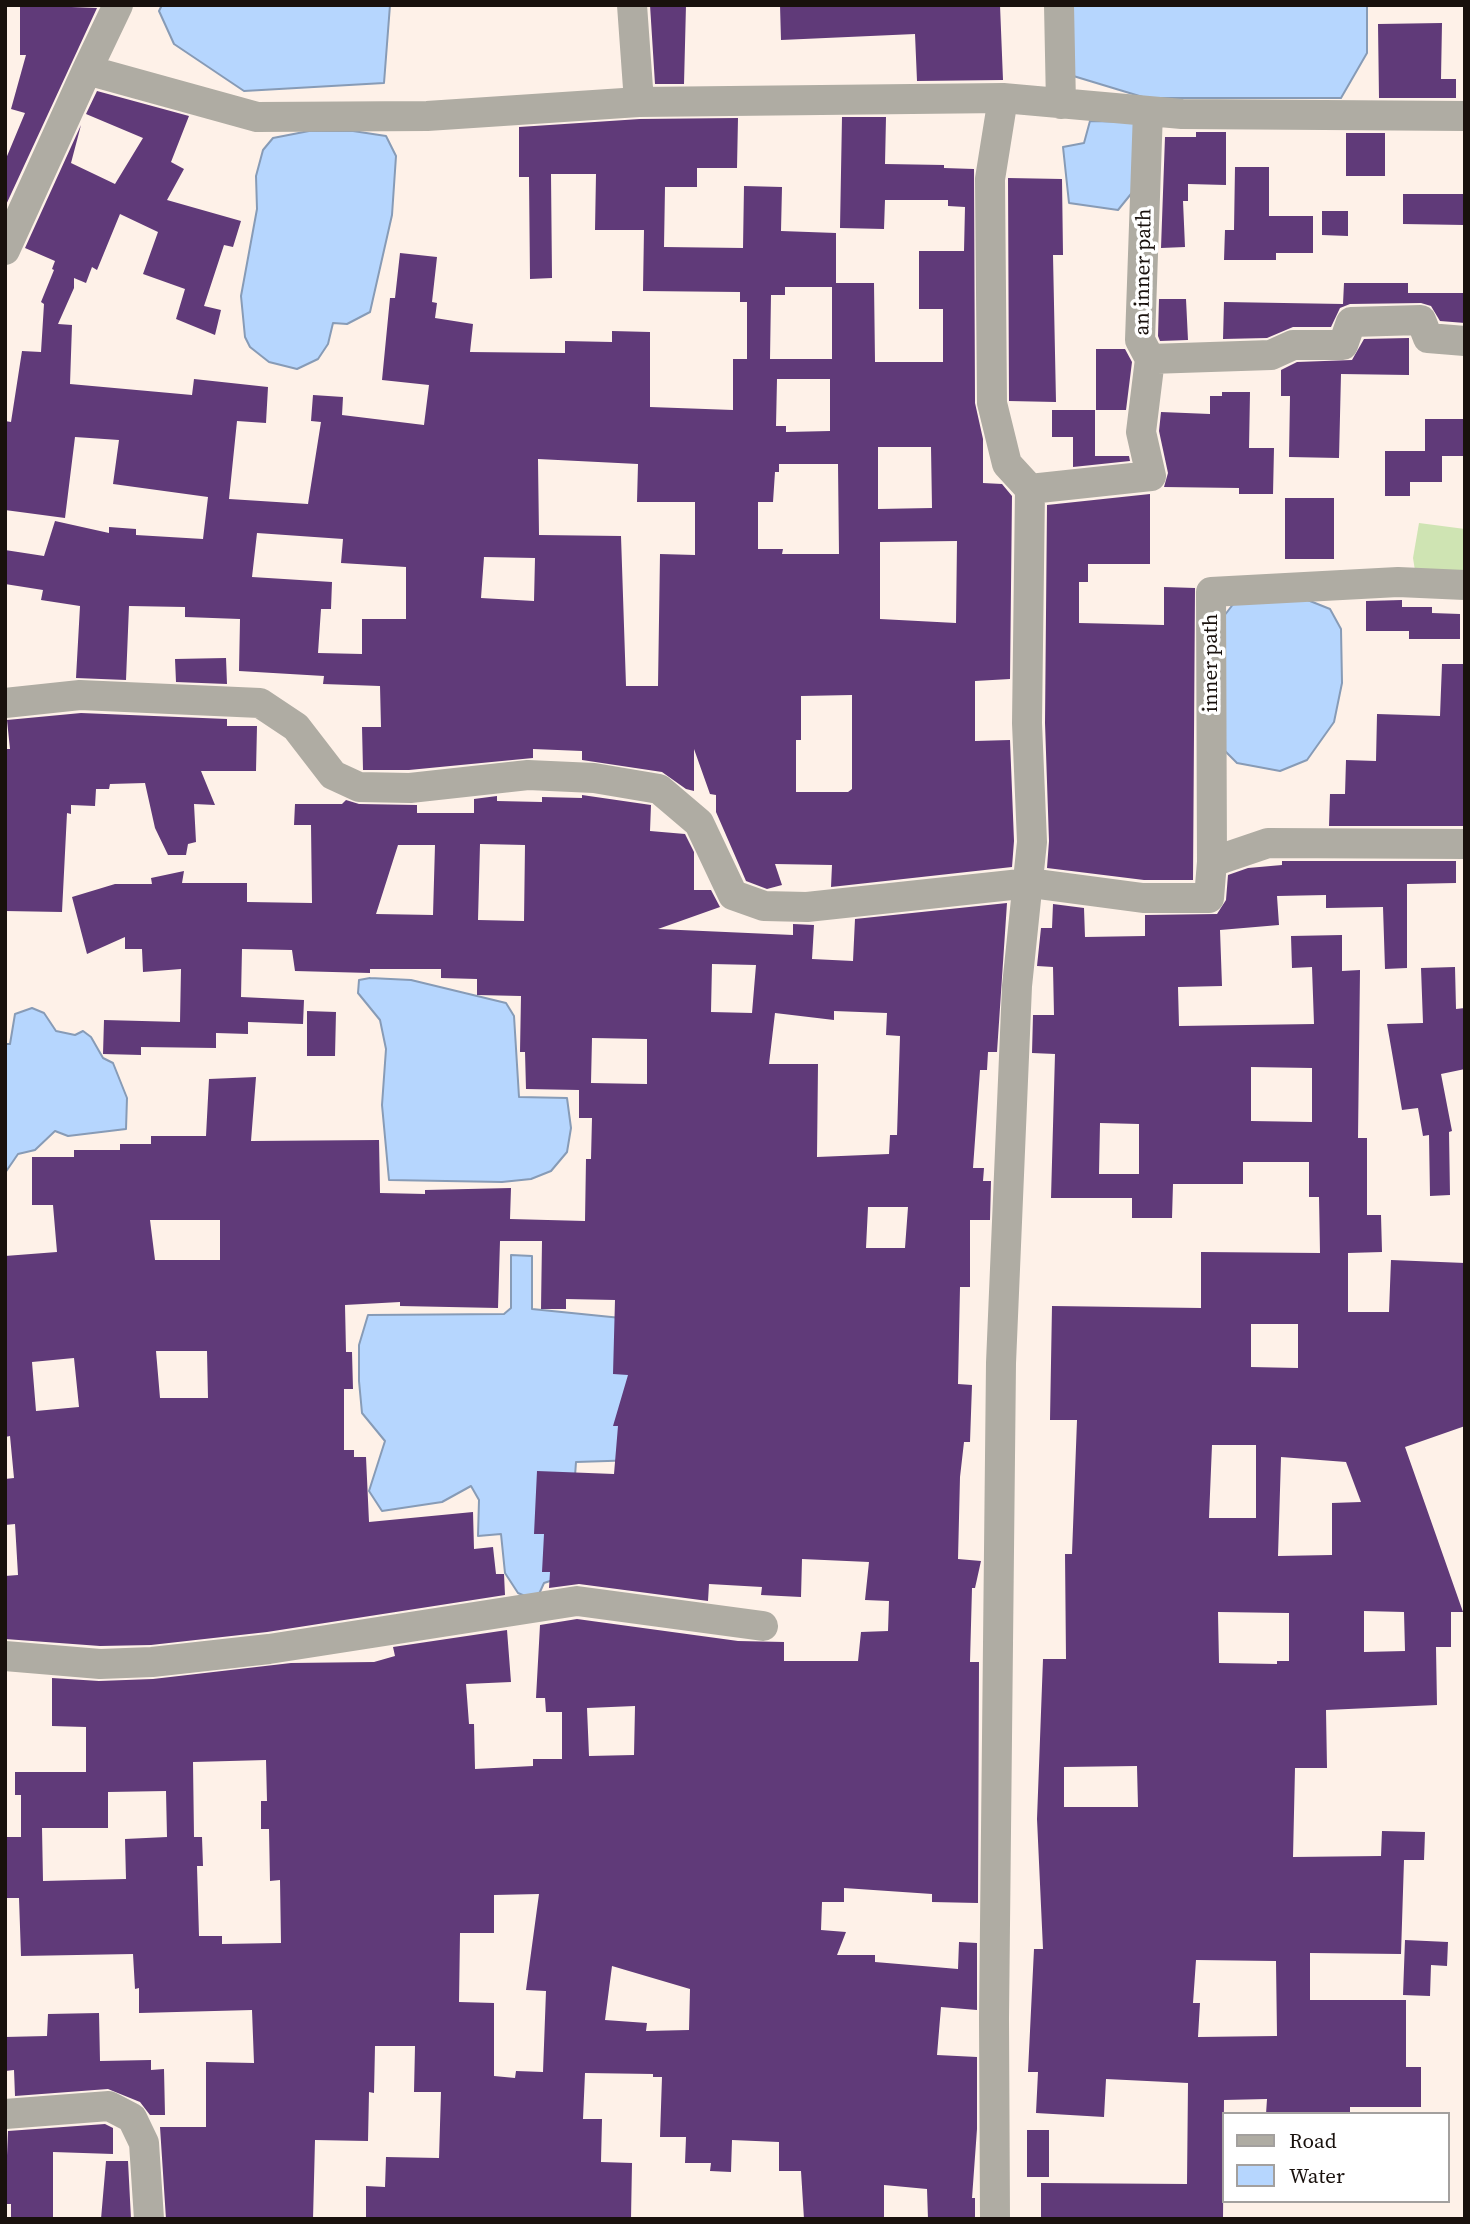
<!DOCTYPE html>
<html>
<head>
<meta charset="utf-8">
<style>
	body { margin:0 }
	#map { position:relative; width:1470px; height:2224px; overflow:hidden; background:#fef1e8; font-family:"Source Serif 4",serif }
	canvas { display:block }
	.frame { position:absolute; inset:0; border:7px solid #19110d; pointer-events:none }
	.legend { position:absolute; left:1222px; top:2112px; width:228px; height:91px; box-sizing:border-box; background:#fff; border:2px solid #a3a09e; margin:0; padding:9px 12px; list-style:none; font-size:21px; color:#19110d }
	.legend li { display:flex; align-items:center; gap:14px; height:35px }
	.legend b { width:35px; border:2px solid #a3a09e }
</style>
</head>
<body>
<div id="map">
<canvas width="1470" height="2224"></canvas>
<div class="frame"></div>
<ul class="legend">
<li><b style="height:9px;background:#afaca3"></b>Road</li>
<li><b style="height:19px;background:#b6d6fe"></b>Water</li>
</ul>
</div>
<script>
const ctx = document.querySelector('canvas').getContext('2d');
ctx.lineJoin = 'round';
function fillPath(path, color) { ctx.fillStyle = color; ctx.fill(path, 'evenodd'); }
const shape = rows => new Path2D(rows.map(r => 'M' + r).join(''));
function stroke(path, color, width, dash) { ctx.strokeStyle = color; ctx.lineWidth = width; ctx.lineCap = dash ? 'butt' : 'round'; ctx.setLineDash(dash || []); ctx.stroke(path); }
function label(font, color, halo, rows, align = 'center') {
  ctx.font = font + ' "Source Serif 4",serif'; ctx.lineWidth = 7; ctx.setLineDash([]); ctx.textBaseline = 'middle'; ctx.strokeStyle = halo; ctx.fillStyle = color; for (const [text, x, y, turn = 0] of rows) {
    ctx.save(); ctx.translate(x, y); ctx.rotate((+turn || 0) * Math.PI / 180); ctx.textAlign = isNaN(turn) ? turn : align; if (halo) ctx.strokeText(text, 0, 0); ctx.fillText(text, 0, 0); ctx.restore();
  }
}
fillPath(shape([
	[1419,523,1465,529,1465,584,1417,583,1413,558]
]), '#cfe4b3');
const water = shape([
	[162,5,390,5,384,83,244,91,174,44,159,11,162,5],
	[1070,5,1367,5,1367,53,1341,98,1146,98,1070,75,1070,5],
	[1090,121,1138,122,1135,189,1118,210,1069,203,1063,147,1084,143,1090,121],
	[309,131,353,131,386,136,396,156,392,215,370,312,347,324,333,323,328,344,318,359,297,369,269,362,250,347,245,337,241,296,257,209,256,176,263,150,273,138,309,131],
	[1300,597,1330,609,1341,629,1342,683,1334,722,1307,760,1280,771,1237,763,1223,749,1224,616,1234,603,1300,597],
	[370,978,411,980,506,1003,514,1016,519,1097,567,1098,571,1128,567,1152,551,1171,531,1179,502,1182,389,1180,382,1105,386,1049,380,1020,358,993,359,980,370,978],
	[32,1008,44,1013,56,1031,75,1035,83,1031,91,1037,103,1058,113,1063,127,1098,126,1129,68,1136,55,1131,35,1150,18,1154,5,1173,5,1044,10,1044,15,1014,32,1008],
	[511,1255,532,1256,532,1309,631,1319,639,1460,576,1462,568,1575,544,1583,539,1594,532,1599,518,1593,505,1573,501,1534,478,1536,479,1500,471,1486,442,1502,382,1511,369,1491,385,1441,362,1413,359,1381,359,1345,368,1315,504,1314,511,1308,511,1255]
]);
fillPath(water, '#b6d6fe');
stroke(water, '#879bb6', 2);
fillPath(shape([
	[20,5,97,8,5,207,5,161,25,113,11,109,26,55,20,55],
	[650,5,686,5,684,84,655,84],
	[780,5,1000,5,1003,80,917,81,915,34,781,40],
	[1442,23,1441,79,1456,79,1456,98,1379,98,1378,24],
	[97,91,189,116,171,162,184,169,167,200,241,221,233,247,224,245,204,306,221,310,215,335,176,319,185,289,143,274,158,232,120,214,97,270,92,267,86,283,74,278,74,288,58,324,72,325,70,384,192,395,194,379,268,387,266,423,237,421,229,499,308,504,321,422,311,421,313,395,343,397,342,415,424,425,429,385,382,380,390,298,395,298,400,253,437,257,432,302,437,303,435,318,473,324,470,352,565,353,565,341,612,342,612,331,650,332,650,407,733,410,733,359,747,359,747,302,740,302,740,292,643,291,644,230,595,230,596,174,551,174,552,278,530,279,529,177,519,177,519,127,640,119,738,118,737,168,697,168,697,187,665,187,664,247,743,248,744,186,782,187,781,231,836,233,836,283,874,283,875,362,943,362,943,309,919,309,919,251,964,251,965,207,948,206,948,200,885,200,884,229,840,228,842,117,886,117,885,164,944,165,944,168,974,169,975,403,983,439,983,483,1002,484,1012,496,1010,679,975,681,975,741,1010,740,1014,841,1012,867,831,887,832,865,775,864,782,885,767,889,746,881,716,812,716,795,710,794,694,749,694,791,686,789,662,772,582,760,582,751,533,749,533,758,409,770,363,770,362,727,381,727,380,686,323,684,324,676,239,671,240,619,185,617,185,607,129,606,126,680,76,678,80,606,41,600,43,590,5,584,5,550,44,556,55,521,109,533,109,527,136,529,136,535,203,539,208,497,113,484,119,440,75,437,65,518,5,510,5,421,11,422,22,351,41,352,44,304,41,302,54,270,52,269,55,261,25,248,81,125,71,163,115,184,143,138,86,114],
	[785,287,832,287,832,359,770,359,771,295,785,295],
	[777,379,830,379,830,431,786,432,786,426,776,426],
	[878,447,931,447,932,508,878,509],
	[538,459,638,464,637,502,695,502,695,555,660,554,658,686,626,686,621,536,539,535],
	[779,464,838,464,839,554,782,554,783,549,758,549,758,502,773,502,775,472,779,472],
	[257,533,343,539,341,563,406,567,406,619,362,619,362,654,318,653,321,609,331,609,332,582,252,577],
	[957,541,956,623,880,619,880,542],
	[484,557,535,558,534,601,481,598],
	[852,695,852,789,848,792,796,792,796,740,801,740,801,696],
	[1196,132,1226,132,1226,185,1188,184,1188,201,1183,201,1185,247,1161,248,1165,137,1196,137],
	[1346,133,1385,133,1385,176,1346,176],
	[1235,167,1269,167,1269,216,1313,216,1313,253,1276,253,1276,260,1224,260,1225,230,1234,230],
	[1008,178,1062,179,1063,255,1053,255,1056,402,1009,401],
	[1403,194,1465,194,1465,225,1403,224],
	[1322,211,1348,211,1348,236,1322,235],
	[1344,283,1408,283,1408,293,1465,293,1465,323,1440,321,1431,306,1421,303,1350,304,1340,308,1331,327,1293,327,1267,338,1223,339,1224,302,1343,304],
	[1159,299,1186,299,1188,340,1160,341,1158,336],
	[1409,338,1409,375,1341,374,1339,458,1289,457,1290,396,1281,396,1281,370,1297,362,1352,360,1364,339],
	[1096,349,1125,349,1132,362,1126,410,1096,410],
	[1222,392,1250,392,1249,448,1274,448,1273,494,1239,494,1239,488,1164,487,1168,473,1159,431,1161,412,1210,414,1210,396,1222,396],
	[1052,410,1095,410,1095,456,1129,456,1130,461,1073,467,1073,437,1052,437],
	[1425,419,1465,419,1465,456,1442,456,1442,482,1410,482,1410,496,1385,496,1385,451,1425,451],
	[1150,494,1150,564,1088,564,1088,582,1079,582,1079,623,1164,625,1164,587,1195,588,1193,880,1144,880,1047,868,1049,841,1045,723,1047,505],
	[1285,498,1334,498,1334,559,1285,559],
	[1402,600,1402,607,1432,607,1432,613,1460,614,1460,639,1409,639,1409,631,1366,631,1366,601],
	[226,658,227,684,176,682,175,659],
	[1442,664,1465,664,1465,826,1329,826,1330,794,1345,794,1346,760,1376,761,1377,714,1440,716],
	[81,713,227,719,227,726,257,726,256,771,201,771,215,805,194,804,196,842,188,844,186,855,168,855,155,828,145,783,110,784,109,789,96,789,95,806,71,805,71,814,67,813,62,912,5,911,5,749,10,749,7,720],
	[582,795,651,805,650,831,685,834,694,852,694,890,711,890,720,907,658,929,793,935,793,924,814,925,812,959,853,961,855,919,1007,903,997,1052,988,1052,987,1070,980,1070,973,1168,984,1168,983,1181,991,1181,990,1220,970,1220,970,1287,960,1287,958,1384,972,1385,970,1442,964,1442,960,1477,958,1559,981,1561,975,1588,972,1588,970,1662,979,1662,978,1903,932,1902,932,1894,844,1888,844,1902,822,1902,821,1930,846,1932,837,1955,875,1955,875,1962,958,1969,959,1942,977,1943,977,2010,941,2007,937,2055,977,2057,977,2129,972,2198,975,2198,975,2219,928,2219,927,2189,884,2185,884,2219,804,2219,801,2171,779,2171,779,2142,732,2140,731,2172,710,2171,711,2163,685,2163,686,2137,660,2137,662,2077,653,2077,653,2074,585,2073,583,2119,602,2119,601,2162,632,2163,631,2219,366,2219,366,2186,385,2187,386,2157,439,2158,441,2092,414,2092,415,2046,375,2046,374,2093,369,2092,368,2141,315,2140,313,2219,166,2219,160,2127,206,2127,206,2062,254,2063,252,2010,139,2013,139,1988,135,1989,133,1954,21,1956,19,1898,5,1898,7,1837,21,1837,21,1795,15,1795,15,1772,86,1772,86,1727,52,1726,52,1678,99,1681,153,1679,291,1663,374,1662,395,1656,393,1647,507,1630,511,1682,466,1684,469,1724,474,1724,475,1769,533,1766,533,1759,562,1759,562,1712,546,1712,545,1698,536,1698,540,1625,577,1619,738,1641,784,1642,784,1661,858,1661,861,1632,888,1631,889,1601,865,1600,869,1562,802,1559,801,1597,761,1595,762,1587,709,1584,708,1601,579,1584,549,1588,550,1572,542,1572,544,1534,534,1534,537,1471,614,1474,618,1426,613,1426,628,1375,613,1374,615,1300,566,1299,566,1309,541,1309,542,1241,500,1241,498,1308,400,1306,400,1302,345,1305,346,1352,352,1352,353,1389,344,1389,344,1450,354,1450,354,1457,366,1457,369,1522,473,1512,474,1549,493,1547,496,1574,504,1574,505,1595,267,1632,151,1645,100,1646,5,1639,5,1576,18,1575,15,1524,5,1525,5,1479,14,1478,10,1436,5,1437,5,1256,57,1252,53,1205,32,1205,32,1157,74,1157,74,1150,120,1150,120,1144,151,1144,151,1136,206,1136,209,1079,256,1077,251,1141,379,1140,380,1193,425,1194,425,1190,511,1188,510,1219,585,1221,586,1159,591,1159,592,1118,579,1118,579,1090,526,1089,525,1052,520,1052,521,996,477,995,477,979,441,978,441,969,370,969,370,973,295,971,292,950,242,949,241,997,304,1000,303,1024,248,1022,248,1034,216,1033,216,1048,141,1047,141,1055,103,1054,104,1020,180,1022,181,969,143,972,142,949,125,949,125,937,87,954,72,897,115,884,152,884,151,878,184,871,182,883,247,883,247,902,312,903,311,825,294,825,295,804,342,804,346,800,359,804,417,805,417,813,474,813,474,799,497,796,497,801,542,802,542,797,582,798],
	[480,844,525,845,524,921,478,920],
	[398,845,435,845,433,915,376,914],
	[712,964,756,965,752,1013,711,1012],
	[834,1011,887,1013,886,1035,900,1036,897,1135,890,1135,889,1154,817,1157,818,1064,769,1064,775,1013,834,1020],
	[592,1038,647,1039,647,1084,591,1083],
	[868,1207,908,1207,905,1248,866,1248],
	[150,1220,220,1220,220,1260,155,1260],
	[156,1351,207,1351,208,1398,160,1398],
	[74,1358,79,1407,36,1411,32,1362],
	[635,1706,634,1755,589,1756,587,1708],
	[266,1760,267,1801,261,1801,261,1829,269,1829,270,1881,280,1880,281,1943,222,1944,222,1936,199,1936,197,1866,203,1866,202,1837,194,1837,193,1762],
	[166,1791,167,1837,125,1839,126,1879,43,1881,42,1828,108,1828,108,1792],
	[539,1894,526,1990,546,1991,543,2072,516,2071,515,2078,494,2076,494,2003,459,2002,460,1933,494,1933,494,1895],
	[612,1966,690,1989,689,2030,646,2031,647,2023,605,2020],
	[1282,861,1456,861,1456,883,1407,884,1407,968,1385,969,1383,907,1326,908,1326,895,1277,896,1279,925,1220,930,1222,986,1178,987,1179,1026,1314,1024,1312,967,1292,968,1291,936,1342,935,1342,971,1360,970,1358,1138,1367,1138,1367,1215,1381,1215,1382,1252,1348,1253,1348,1312,1389,1312,1391,1260,1465,1263,1465,1426,1405,1447,1463,1612,1451,1612,1451,1647,1436,1647,1437,1705,1326,1710,1327,1768,1295,1768,1293,1857,1381,1856,1382,1831,1425,1832,1424,1860,1404,1860,1401,1954,1310,1953,1310,2000,1406,2000,1406,2067,1421,2067,1421,2107,1350,2107,1350,2114,1266,2114,1267,2099,1224,2100,1223,2219,1041,2219,1041,2183,1187,2184,1188,2083,1106,2079,1104,2117,1036,2113,1038,2072,1028,2072,1034,1949,1043,1949,1037,1819,1043,1659,1066,1659,1065,1554,1072,1554,1077,1420,1050,1420,1052,1306,1201,1308,1201,1252,1320,1253,1319,1197,1309,1197,1309,1162,1243,1162,1243,1184,1173,1184,1172,1218,1132,1218,1132,1198,1051,1198,1055,1054,1032,1053,1033,1015,1054,1015,1053,967,1037,966,1041,928,1052,928,1053,904,1084,908,1085,937,1145,936,1145,915,1217,914,1226,900,1228,875,1248,868,1282,865],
	[1251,1067,1312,1068,1312,1122,1251,1121],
	[1100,1123,1139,1124,1139,1174,1099,1174],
	[1251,1324,1298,1324,1298,1368,1251,1367],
	[1212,1445,1256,1445,1256,1518,1209,1518],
	[1281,1457,1346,1462,1361,1502,1332,1503,1332,1555,1278,1556],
	[1364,1611,1404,1612,1405,1651,1364,1652],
	[1218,1612,1289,1613,1289,1661,1277,1661,1277,1664,1219,1663],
	[1137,1766,1138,1807,1064,1807,1064,1767],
	[1196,1960,1276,1961,1277,2036,1198,2037,1200,2003,1193,2003],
	[1455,967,1456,1009,1465,1008,1465,1069,1441,1074,1452,1131,1449,1132,1450,1195,1430,1196,1429,1135,1423,1136,1418,1108,1402,1110,1387,1024,1423,1023,1421,968],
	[307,1011,336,1012,335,1056,307,1056],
	[1405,1940,1448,1942,1447,1966,1431,1965,1430,1996,1403,1995],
	[99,2013,100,2061,151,2060,151,2070,164,2069,165,2115,150,2115,140,2102,108,2089,15,2096,14,2070,5,2071,5,2037,47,2036,48,2014],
	[105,2124,113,2128,113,2154,53,2152,53,2219,11,2219,11,2204,5,2204,8,2131],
	[1027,2130,1049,2130,1049,2177,1027,2177],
	[106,2161,128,2161,131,2219,101,2219]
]), '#603a79');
stroke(shape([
	[632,5,639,102],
	[1059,5,1061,104],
	[87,70,118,5],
	[5,250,87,70,257,117,427,116,639,102,1003,98,1182,114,1465,116],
	[1150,359,1271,355,1293,345,1343,345,1351,322,1421,320,1428,338,1465,341],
	[1030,489,1151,476,1141,432,1150,359,1140,340,1148,111],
	[5,703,80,695,260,703,296,727,333,775,359,787,410,788,528,775,594,778,659,789,699,823,733,895,764,906,807,907,1030,883,1143,898,1209,898,1212,862,1268,843,1465,844],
	[1212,862,1211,592,1398,582,1465,585],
	[5,1656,100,1664,152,1662,269,1649,577,1601,763,1626],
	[5,2114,109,2106,132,2118,144,2143,149,2219],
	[995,2219,994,2018,1001,1363,1017,986,1032,842,1027,723,1030,489,1007,464,992,403,990,179,1003,98]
]), '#afaca3', 30);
label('21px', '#19110d', '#fff', [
	["an inner path",1144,272,-89],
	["inner path",1212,663,-90]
]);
</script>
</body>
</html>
